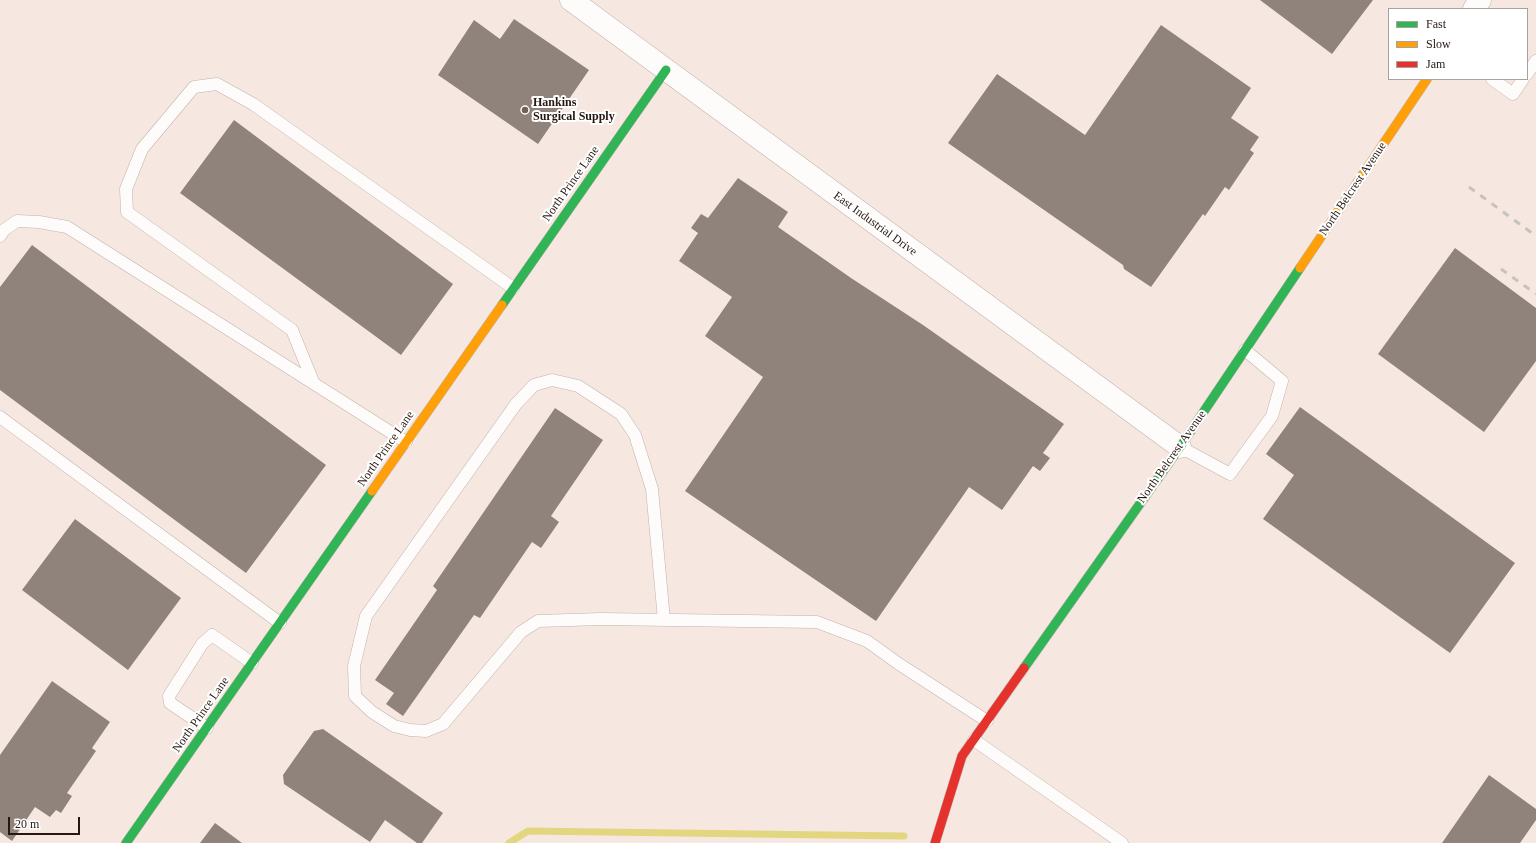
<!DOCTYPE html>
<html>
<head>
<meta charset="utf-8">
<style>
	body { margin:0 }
	#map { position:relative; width:1536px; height:843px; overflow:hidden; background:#f6e8e1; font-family:"Times New Roman",serif }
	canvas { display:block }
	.legend { position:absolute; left:1388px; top:8px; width:140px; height:72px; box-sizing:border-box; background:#fff; border:1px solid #a8a29f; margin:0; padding:5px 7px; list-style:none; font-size:12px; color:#261710 }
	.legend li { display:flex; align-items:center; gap:8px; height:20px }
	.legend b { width:20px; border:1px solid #a8a29f }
	.scale { position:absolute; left:8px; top:817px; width:72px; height:18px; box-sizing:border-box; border:2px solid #261710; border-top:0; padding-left:5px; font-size:12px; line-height:14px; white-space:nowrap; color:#261710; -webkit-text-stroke:3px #fff; paint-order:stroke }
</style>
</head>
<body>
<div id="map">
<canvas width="1536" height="843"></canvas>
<ul class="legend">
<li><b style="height:5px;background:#30b455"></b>Fast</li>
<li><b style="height:5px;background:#ff9f0a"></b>Slow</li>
<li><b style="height:5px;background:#e5322d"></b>Jam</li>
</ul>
<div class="scale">20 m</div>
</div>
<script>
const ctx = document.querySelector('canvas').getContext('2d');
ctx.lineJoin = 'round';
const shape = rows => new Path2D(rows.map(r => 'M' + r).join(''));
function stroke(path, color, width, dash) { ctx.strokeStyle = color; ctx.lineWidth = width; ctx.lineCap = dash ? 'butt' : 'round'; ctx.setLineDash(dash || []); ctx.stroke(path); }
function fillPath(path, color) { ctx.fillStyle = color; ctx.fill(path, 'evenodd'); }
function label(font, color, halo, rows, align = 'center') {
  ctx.font = font + ' "Times New Roman",serif'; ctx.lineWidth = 4; ctx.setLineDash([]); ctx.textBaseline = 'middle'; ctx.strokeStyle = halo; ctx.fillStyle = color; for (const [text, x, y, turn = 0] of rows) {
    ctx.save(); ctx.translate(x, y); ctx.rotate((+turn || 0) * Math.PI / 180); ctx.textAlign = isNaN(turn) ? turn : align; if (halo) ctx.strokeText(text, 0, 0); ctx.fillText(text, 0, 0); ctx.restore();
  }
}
stroke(shape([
	[509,843,528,831,904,836]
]), '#e3d680', 7);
fillPath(shape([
	[1260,0,1373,0,1332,54],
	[514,19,589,70,538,144,438,75,474,20,500,39],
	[1161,25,1251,88,1231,118,1259,137,1250,150,1254,153,1229,190,1225,187,1205,216,1203,214,1151,287,1124,269,1123,265,948,143,997,74,1085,135],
	[234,120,453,284,401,355,180,193],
	[738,178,788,212,778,227,851,278,923,325,1064,424,1043,453,1050,458,1040,471,1033,466,1002,510,969,487,876,621,685,491,763,377,705,336,732,297,679,261,698,233,691,228,701,214,708,218],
	[32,245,326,465,246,573,0,390,0,287],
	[1455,248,1536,308,1536,361,1484,432,1378,354],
	[1300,407,1515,563,1450,653,1263,519,1294,475,1266,454],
	[555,408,603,440,551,516,559,522,541,548,532,542,480,618,474,615,403,716,386,704,394,693,375,680,437,590,433,586],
	[75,519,181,598,128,670,22,590],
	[52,681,110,722,92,748,96,751,67,793,72,796,61,813,56,810,50,817,35,807,12,841,0,832,0,755],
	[323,729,443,813,422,843,417,843,385,820,370,842,284,784,283,775,314,731],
	[1489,775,1536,809,1536,820,1520,843,1442,843],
	[215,823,242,843,200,843]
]), '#8f837b');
const lane = shape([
	[1527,74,1536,61],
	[1492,79,1513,94,1523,79],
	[0,236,4,230,17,221,39,222,67,227,406,442],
	[314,384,292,330,127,212,126,189,142,149,194,87,217,84,253,104,513,288],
	[0,417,280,623],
	[1180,447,1230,474,1272,416,1282,381,1245,350],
	[664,620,652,489,635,435,621,414,578,386,552,380,534,385,516,404,366,616,354,666,355,696,372,712,394,726,410,730,426,731,443,724,521,632,538,621,601,619,817,622,867,641,899,664,987,721],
	[207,728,170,703,169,696,202,644,212,635,252,663],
	[974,740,1122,843]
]);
const street = shape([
	[571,0,1180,447],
	[1474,9,1480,0]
]);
const fast = shape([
	[502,305,666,70],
	[1024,668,1180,447,1300,268],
	[126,843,372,491]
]);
const slow = shape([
	[1300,268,1427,79],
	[372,491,502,305]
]);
const jam = shape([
	[935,843,962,756,1024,668]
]);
stroke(lane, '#c0b2ac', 13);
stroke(street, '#c0b2ac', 23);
stroke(fast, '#c0b2ac', 10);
stroke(slow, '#c0b2ac', 10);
stroke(jam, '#c0b2ac', 10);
stroke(lane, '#fefcfa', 12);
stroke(street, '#fefcfa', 22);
stroke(fast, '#30b455', 9);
stroke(slow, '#ff9f0a', 9);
stroke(jam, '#e5322d', 9);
stroke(shape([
	[1469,187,1536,236],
	[1501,269,1536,294]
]), '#c6c2c0', 3, [7, 7]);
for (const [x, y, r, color] of [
	[525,110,4,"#6f6059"]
]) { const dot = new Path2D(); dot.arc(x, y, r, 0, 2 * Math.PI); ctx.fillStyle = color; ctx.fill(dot); stroke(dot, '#fff', 1.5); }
label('bold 12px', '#261710', '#fff', [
	["Hankins",533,103],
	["Surgical Supply",533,117]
], 'left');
label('12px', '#261710', '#fff', [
	["North Prince Lane",571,184,-55],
	["North Belcrest Avenue",1353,189,-56],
	["East Industrial Drive",875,224,36],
	["North Prince Lane",386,449,-55],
	["North Belcrest Avenue",1172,457,-55],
	["North Prince Lane",201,715,-55]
]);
</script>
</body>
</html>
